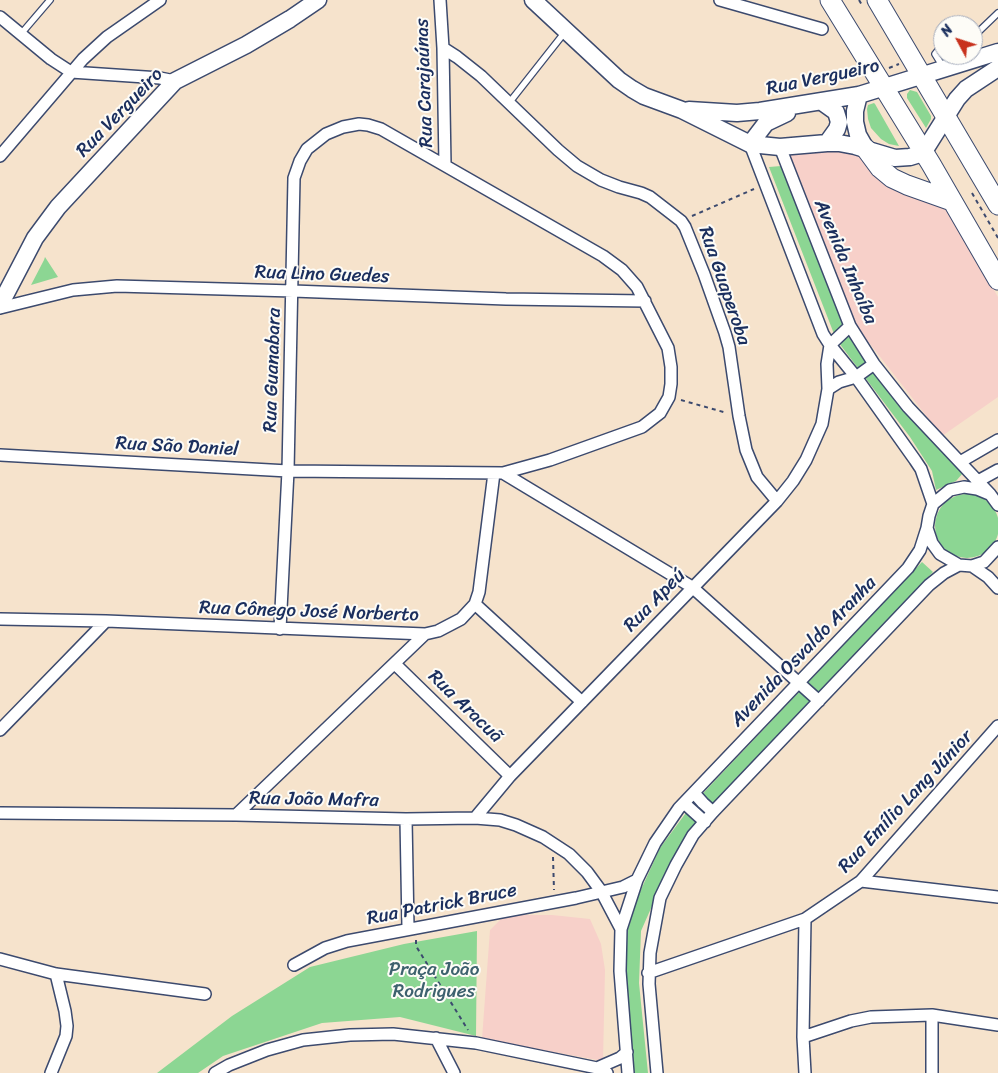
<!DOCTYPE html>
<html>
<head>
<meta charset="utf-8">
<style>
	body { margin:0 }
	#map { position:relative; width:998px; height:1073px; overflow:hidden; background:#f6e3cc; font-family:Sriracha,sans-serif }
	canvas { display:block }
	.north { position:absolute; left:933px; top:15px; width:50px; height:50px; box-sizing:border-box; background:#fdfcf7; border:1px solid #a3aaba; border-radius:50%; rotate:310deg; font-size:14px; font-weight:700; line-height:20px; text-align:center; color:#1b2f5e }
	.north::after { content:''; display:block; margin:auto; width:18px; height:22px; background:#c8321e; clip-path:polygon(50% 0,100% 100%,50% 72%,0 100%) }
</style>
</head>
<body>
<div id="map">
<canvas width="998" height="1073"></canvas>
<div class="north">N</div>
</div>
<script>
const ctx = document.querySelector('canvas').getContext('2d');
ctx.lineJoin = 'round';
function fillPath(path, color) { ctx.fillStyle = color; ctx.fill(path, 'evenodd'); }
const shape = rows => new Path2D(rows.map(r => 'M' + r).join(''));
function stroke(path, color, width, dash) { ctx.strokeStyle = color; ctx.lineWidth = width; ctx.lineCap = dash ? 'butt' : 'round'; ctx.setLineDash(dash || []); ctx.stroke(path); }
function label(font, color, halo, rows, align = 'center') {
  ctx.font = font + ' Sriracha,sans-serif'; ctx.lineWidth = 4; ctx.setLineDash([]); ctx.textBaseline = 'middle'; ctx.strokeStyle = halo; ctx.fillStyle = color; for (const [text, x, y, turn = 0] of rows) {
    ctx.save(); ctx.translate(x, y); ctx.rotate((+turn || 0) * Math.PI / 180); ctx.textAlign = isNaN(turn) ? turn : align; if (halo) ctx.strokeText(text, 0, 0); ctx.fillText(text, 0, 0); ctx.restore();
  }
}
fillPath(shape([
	[827,149,858,152,946,206,998,297,998,397,942,436,856,326,789,153],
	[505,915,552,915,590,919,601,944,605,970,603,1061,482,1039,490,930]
]), '#f7d0c9');
fillPath(shape([
	[910,90,917,92,931,116,931,119,926,128,907,98,907,94],
	[874,103,875,104,899,146,889,144,881,139,871,128,868,119,867,109,868,105],
	[781,166,842,322,898,405,963,473,956,481,936,490,932,471,910,437,836,339,769,167],
	[45,257,58,277,31,285,44,260],
	'935 526a32 32 0 1 1 64 0a32 32 0 1 1-64 0Z',
	[922,562,933,572,702,816,689,832,674,856,641,931,639,983,648,1073,633,1073,623,958,628,929,639,894,660,848,691,806],
	[477,931,476,1036,400,1017,322,1023,223,1056,198,1073,157,1073,232,1016,310,967,404,944]
]), '#8cd693');
const service = shape([
	[20,35,50,0],
	[973,37,998,13],
	[943,67,935,54,939,49,943,51],
	[509,103,565,32]
]);
const minor = shape([
	[440,0,443,48,445,165],
	[720,0,822,29],
	[0,17,51,59,71,72,160,78,175,81],
	[443,48,457,57,481,76,558,150,577,166,601,180,619,187,641,193,650,197,681,221,685,227,704,274,725,333,729,347,739,416,746,450,757,477,777,501],
	[750,144,823,334,830,345,856,377,915,460,921,469,933,504],
	[780,147,850,326,874,364,908,407,990,494,998,505],
	[0,156,83,59,107,37,160,0],
	[0,308,73,290,117,286,293,291,506,299,645,301],
	[828,389,839,382,856,377,874,364],
	[0,455,288,471,503,473,550,460,642,427,660,413,669,397,671,384,671,367,668,348,637,287,622,270,603,256,381,129,368,125,359,124,343,127,326,134,307,149,300,161,294,178,288,471,280,629],
	[960,462,998,440],
	[503,473,692,587,819,701],
	[978,481,998,470],
	[989,494,977,489,964,487,950,490,933,504,929,516,927,528,932,543,940,554,959,565,972,566,984,562,998,547],
	[972,566,988,577,998,588],
	[475,604,582,702],
	[0,619,106,621,425,634,438,631,461,619,475,604,479,592,494,473],
	[395,664,510,776],
	[0,730,106,621],
	[694,793,703,803,713,812],
	[684,803,705,822],
	[0,813,236,815,406,819,475,818,500,820,516,825,543,837,569,854,587,872,601,891,621,929],
	[236,815,425,634],
	[475,818,510,776,777,501,793,481,806,460,822,424,828,389,827,364,830,345,850,326],
	[406,819,408,928],
	[861,881,998,897],
	[0,959,56,974,205,994],
	[294,965,325,948,347,941,576,898,623,887,637,880],
	[648,973,805,919,861,881,998,726],
	[932,1015,932,1073],
	[803,1037,851,1021,871,1017,932,1015,998,1025],
	[436,1038,454,1073],
	[597,1068,620,1058,627,1052],
	[51,1073,66,1036,67,1026,65,1011,56,974],
	[215,1073,229,1065,267,1050,303,1040,350,1035,393,1034,476,1043,597,1068,607,1073],
	[628,1073,620,971,621,929,637,880,655,843,679,808,908,568,920,550,927,528],
	[657,1073,649,984,650,953,660,898,676,865,693,835,713,812,929,585,944,573,959,565],
	[805,1073,803,1037,805,919]
]);
const secondary = shape([
	[533,0,619,80,632,89,644,96,682,110,750,144,780,147,827,143,839,143,855,146,895,158,910,157,923,153,957,99,966,89,998,68],
	[859,95,855,111,855,122,858,135,866,149],
	[822,102,836,112,839,122,837,129,827,143],
	[689,110,737,113,760,111,859,95,998,52],
	[750,144,766,123,787,113],
	[0,305,35,238,58,207,175,81,246,45,290,19,318,0]
]);
const trunk = shape([
	[830,0,931,164,998,280],
	[877,0,998,205],
	[866,149,880,168,892,178,907,185,952,201]
]);
stroke(service, '#3c4a6e', 8);
stroke(minor, '#3c4a6e', 14);
stroke(secondary, '#3c4a6e', 19);
stroke(trunk, '#3c4a6e', 21);
stroke(shape([
	[859,0,862,5],
	[889,68,899,64],
	[972,193,998,238],
	[692,216,754,189],
	[681,400,727,413],
	[553,857,554,890],
	[416,940,416,946,468,1030]
]), '#3c4a6e', 2, [4, 4]);
stroke(service, '#fff', 5.5);
stroke(minor, '#fff', 11);
stroke(secondary, '#fff', 16);
stroke(trunk, '#fff', 19);
label('19px', '#1b2f5e', '#fdfcf7', [
	["Rua Vergueiro",823,78,-12],
	["Rua Carajaúnas",425,83,-92],
	["Rua Vergueiro",120,113,-46],
	["Avenida Inhaíba",845,262,67],
	["Rua Lino Guedes",322,275,2],
	["Rua Guaperoba",724,286,71],
	["Rua Guanabara",273,370,-88],
	["Rua São Daniel",177,447,3],
	["Rua Apeú",655,601,-46],
	["Rua Cônego José Norberto",309,612,2],
	["Avenida Osvaldo Aranha",804,652,-46],
	["Rua Aracuã",465,707,44],
	["Rua João Mafra",314,800,1],
	["Rua Emílio Lang Júnior",906,802,-47],
	["Rua Patrick Bruce",442,905,-11]
]);
label('19px', '#3d616e', '#fdfcf7', [
	["Praça João",434,970],
	["Rodrigues",434,992]
]);
</script>
</body>
</html>
